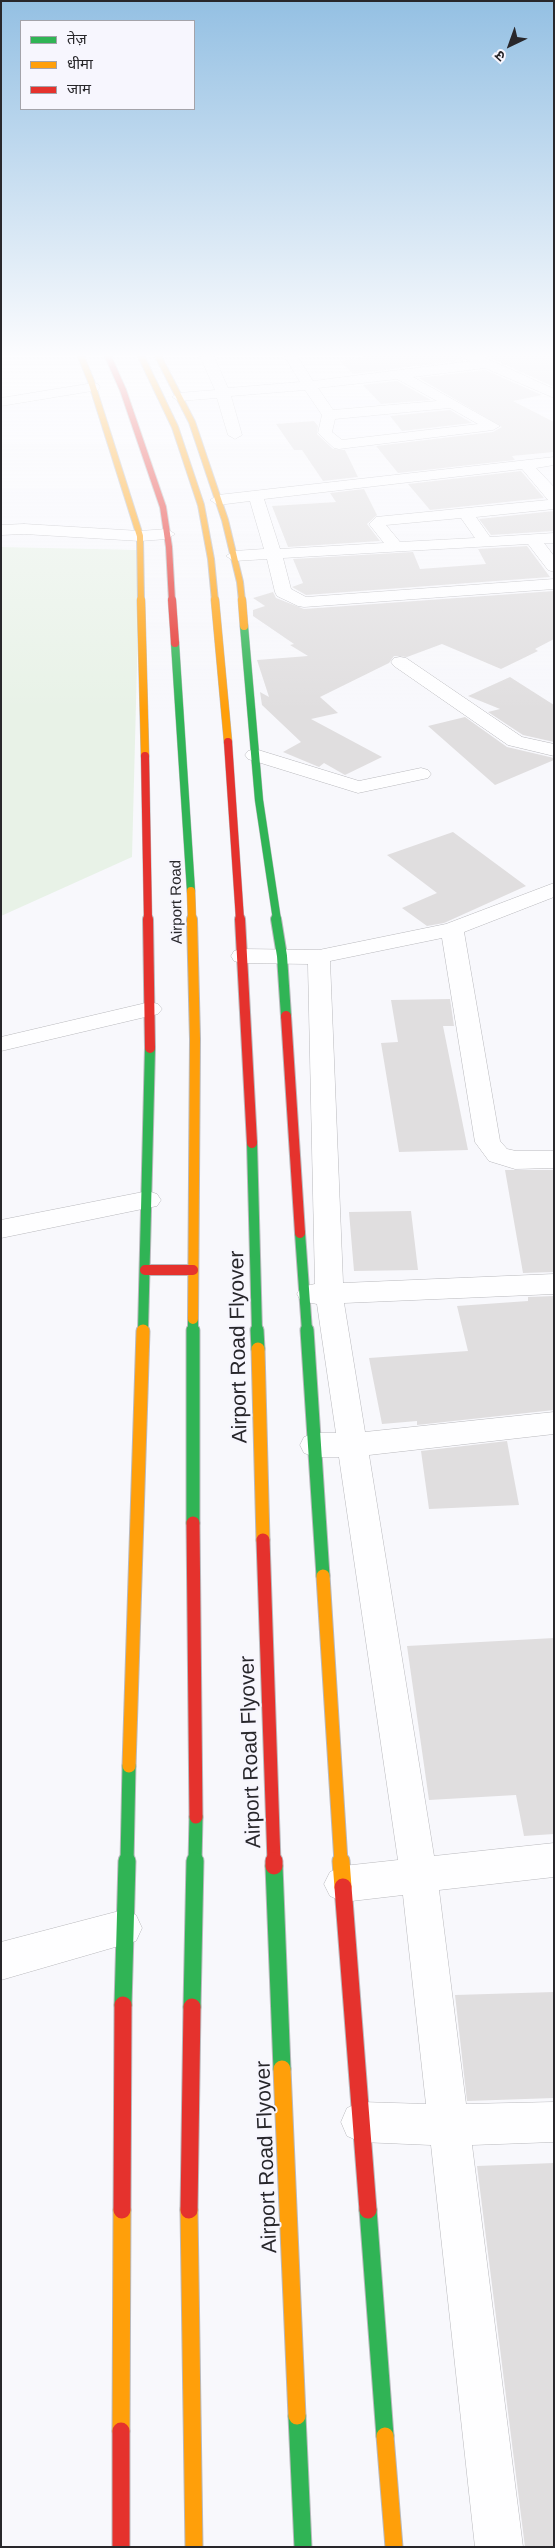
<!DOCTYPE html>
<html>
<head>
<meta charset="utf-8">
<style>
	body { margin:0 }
	#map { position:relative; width:555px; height:2548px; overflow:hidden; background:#f8f8fc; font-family:Helvetica,"Noto Sans Devanagari",sans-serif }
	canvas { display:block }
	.frame { position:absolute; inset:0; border:2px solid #28272b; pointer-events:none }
	.legend { position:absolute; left:20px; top:20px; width:175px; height:90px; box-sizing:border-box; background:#f7f6fe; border:1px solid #a4a3aa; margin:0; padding:6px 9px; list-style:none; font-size:15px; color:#28272b }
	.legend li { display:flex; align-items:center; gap:10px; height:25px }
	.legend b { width:25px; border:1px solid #a4a3aa }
	.north { position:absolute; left:485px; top:20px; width:50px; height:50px; -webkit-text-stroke:4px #f7f6fe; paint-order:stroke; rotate:222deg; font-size:14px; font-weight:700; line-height:20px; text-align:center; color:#28272b }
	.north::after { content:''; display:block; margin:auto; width:18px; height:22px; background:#28272b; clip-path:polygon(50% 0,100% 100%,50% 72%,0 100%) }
</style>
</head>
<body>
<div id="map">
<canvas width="555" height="2548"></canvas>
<div class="frame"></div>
<ul class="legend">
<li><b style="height:6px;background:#30b455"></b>तेज़</li>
<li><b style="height:6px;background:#ff9f0a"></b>धीमा</li>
<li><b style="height:6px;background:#e5322d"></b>जाम</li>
</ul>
<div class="north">उ</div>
</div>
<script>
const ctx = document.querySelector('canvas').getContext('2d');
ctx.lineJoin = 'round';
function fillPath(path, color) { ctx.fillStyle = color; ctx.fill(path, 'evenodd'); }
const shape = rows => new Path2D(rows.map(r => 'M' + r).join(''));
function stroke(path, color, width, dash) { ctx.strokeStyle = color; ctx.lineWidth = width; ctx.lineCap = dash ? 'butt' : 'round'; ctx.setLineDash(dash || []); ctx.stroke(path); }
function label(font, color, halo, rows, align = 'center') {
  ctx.font = font + ' Helvetica,sans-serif'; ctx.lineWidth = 4; ctx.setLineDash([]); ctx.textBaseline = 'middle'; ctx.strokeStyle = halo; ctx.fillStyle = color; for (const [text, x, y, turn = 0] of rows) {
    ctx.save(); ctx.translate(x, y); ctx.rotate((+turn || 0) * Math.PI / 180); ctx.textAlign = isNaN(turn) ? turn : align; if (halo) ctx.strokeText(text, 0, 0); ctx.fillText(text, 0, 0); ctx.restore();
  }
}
fillPath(shape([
	[1,547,140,550,132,857,1,916]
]), '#e8f2e7');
fillPath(shape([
	[377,354,460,354,463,360,353,374,340,361],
	[482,354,554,354,554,387],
	[485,370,542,395,513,401,554,422,554,452,512,456,515,460,398,473,376,446,493,432,502,427,419,378],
	[397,381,431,400,381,404,363,385],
	[450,410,472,423,402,431,390,416],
	[314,421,318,426,317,434,333,449,345,450,358,477,323,481,302,450,294,450,276,424],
	[521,471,544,498,430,510,408,484],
	[364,489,377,515,367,524,380,541,288,547,272,506,336,502,330,493],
	[554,511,554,531,491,535,479,519],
	[527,546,550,577,306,595,292,587,303,583,293,559,413,552,420,569,486,564,478,549],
	[554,591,554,639,535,649,538,651,501,669,442,644,407,657,394,656,389,663,320,697,338,713,311,719,382,757,345,775,324,763,319,767,283,752,301,742,262,705,260,692,269,697,257,660,308,656,290,645,294,644,253,616,253,610,265,606,253,598,273,592,276,598,304,609],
	[510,677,554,705,554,742,523,735,488,712,500,709,468,696],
	[465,717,507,747,554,758,554,760,495,785,428,726],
	[453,832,526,886,444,923,427,926,402,908,437,893,387,855],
	[450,999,454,1026,443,1026,468,1150,399,1152,381,1043,398,1042,391,1000],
	[505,1170,554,1170,554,1272,523,1273],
	[411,1211,418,1270,354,1271,349,1212],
	[554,1296,554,1410,417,1425,417,1421,382,1424,369,1358,468,1351,457,1306,528,1301,528,1297],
	[507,1441,519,1505,429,1509,421,1451],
	[554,1638,554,1834,524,1836,516,1795,429,1800,407,1646],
	[554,1992,554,2098,467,2101,455,1995],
	[554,2163,554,2547,525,2547,477,2166]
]), '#e0dedf');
const street = shape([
	[199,354,213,354,228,388,300,382,283,354,296,354,313,381,471,361,463,358,462,354,477,354,554,389,554,398,485,368,413,377,500,426,493,430,339,449,334,448,318,433,322,415,305,390,231,396,242,435,235,439,228,435,217,398,179,401,172,397,179,393,215,390,199,354],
	[397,379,437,401,333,410,318,388,397,379],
	[450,408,478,424,342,440,332,432,335,419,450,408],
	[93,383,98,384,100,387,98,390,1,406,1,398,93,383],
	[554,457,554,465,536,468,554,487,554,509,476,517,490,537,554,533,554,543,544,543,554,556,554,572,548,570,528,544,283,558,291,589,306,597,554,579,554,589,304,607,298,606,277,596,275,592,267,559,234,561,226,556,234,551,264,549,250,501,218,505,210,500,218,495,554,457],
	[522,469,548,500,376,517,369,524,384,543,280,549,264,499,522,469],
	[461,518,475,538,400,542,386,525,461,518],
	[24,524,140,531,167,529,175,534,167,539,140,541,24,534,1,535,1,525,24,524],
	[400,657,406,658,522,737,554,744,554,756,508,745,394,666,391,662,394,658,400,657],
	[255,749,359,781,421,768,428,770,431,774,428,778,358,793,248,759,245,755,248,751,255,749],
	[554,883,554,897,464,932,500,1141,507,1149,516,1151,554,1151,554,1168,515,1169,489,1161,475,1142,442,938,330,961,343,1283,554,1274,554,1294,344,1303,365,1432,554,1412,554,1434,369,1455,434,1856,554,1843,554,1877,439,1890,466,2104,554,2102,554,2142,472,2145,523,2547,475,2547,431,2145,361,2142,347,2136,341,2122,347,2108,361,2102,426,2104,403,1895,343,1902,330,1896,324,1884,330,1872,343,1866,398,1860,339,1457,315,1457,304,1453,300,1445,304,1437,315,1433,336,1433,317,1304,301,1301,297,1294,301,1287,315,1284,308,964,242,963,234,961,231,956,234,951,242,949,319,950,446,924,554,883],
	[150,1002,158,1004,162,1009,158,1014,1,1051,1,1037,150,1002],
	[148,1191,157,1194,161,1200,157,1206,1,1238,1,1220,148,1191],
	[123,1910,136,1915,142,1928,136,1941,1,1980,1,1942,123,1910]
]);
const fastFar3 = shape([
	[244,626,259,800,277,920],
	[175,643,191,891]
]);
const fastFar2 = shape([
	[276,919,282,956,286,1016],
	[252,1143,257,1331],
	[300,1233,307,1331],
	[193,1319,193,1331],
	[143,1331,150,1048]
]);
const fastFar1 = shape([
	[193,1330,193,1523],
	[257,1330,258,1349],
	[307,1330,323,1576],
	[127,1862,129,1766],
	[195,1862,196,1817]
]);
const fast = shape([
	[274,1866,282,2069],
	[123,2005,127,1861],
	[192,2007,195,1861],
	[368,2210,385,2436],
	[297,2416,303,2547]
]);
const slowFar4 = shape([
	[80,354,91,381,140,536,141,601],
	[140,354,175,427,201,505,211,559,215,601],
	[157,354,192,422,225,520,240,582,242,601]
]);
const slowFar3 = shape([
	[141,600,145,756],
	[215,600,228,742],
	[242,600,244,626],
	[191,891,192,920]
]);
const slowFar2 = shape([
	[192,919,195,1039,193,1319]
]);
const slowFar1 = shape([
	[258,1349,263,1540],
	[323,1576,341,1862],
	[129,1766,143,1331]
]);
const slow = shape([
	[341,1861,343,1887],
	[282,2069,297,2416],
	[189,2210,194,2547],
	[121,2431,122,2210],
	[385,2436,394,2547]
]);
const jamFar4 = shape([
	[107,354,123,390,163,507,169,547,172,601]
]);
const jamFar3 = shape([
	[172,600,175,643],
	[228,742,240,920],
	[145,756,148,920]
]);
const jamFar2 = shape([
	[148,919,150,1048],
	[240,919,252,1143],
	[286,1016,300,1233],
	[145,1270,193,1270]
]);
const jamFar1 = shape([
	[193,1523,196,1817],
	[263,1540,274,1862]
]);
const jam = shape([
	[274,1861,274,1866],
	[343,1887,368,2210],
	[122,2210,123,2005],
	[189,2210,192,2007],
	[121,2431,121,2547]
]);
stroke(street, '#b9b9bd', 1);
stroke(fastFar3, '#b9b9bd', 9);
stroke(fastFar2, '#b9b9bd', 12);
stroke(fastFar1, '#b9b9bd', 15);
stroke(fast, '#b9b9bd', 19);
stroke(slowFar4, '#b9b9bd', 8);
stroke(slowFar3, '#b9b9bd', 9);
stroke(slowFar2, '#b9b9bd', 12);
stroke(slowFar1, '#b9b9bd', 15);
stroke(slow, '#b9b9bd', 19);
stroke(jamFar4, '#b9b9bd', 8);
stroke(jamFar3, '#b9b9bd', 9);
stroke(jamFar2, '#b9b9bd', 12);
stroke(jamFar1, '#b9b9bd', 15);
stroke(jam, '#b9b9bd', 19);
fillPath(street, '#fefeff');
stroke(fastFar3, '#30b455', 8);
stroke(fastFar2, '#30b455', 10);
stroke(fastFar1, '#30b455', 13);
stroke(fast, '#30b455', 17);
stroke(slowFar4, '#ff9f0a', 6);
stroke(slowFar3, '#ff9f0a', 8);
stroke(slowFar2, '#ff9f0a', 10);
stroke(slowFar1, '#ff9f0a', 13);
stroke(slow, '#ff9f0a', 17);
stroke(jamFar4, '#e5322d', 6);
stroke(jamFar3, '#e5322d', 8);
stroke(jamFar2, '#e5322d', 10);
stroke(jamFar1, '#e5322d', 13);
stroke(jam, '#e5322d', 17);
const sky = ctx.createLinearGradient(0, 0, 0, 711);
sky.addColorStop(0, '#94c0e3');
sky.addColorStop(0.5, '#fcfcfe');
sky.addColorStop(1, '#fcfcfe00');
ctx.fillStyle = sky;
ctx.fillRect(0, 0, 555, 711);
label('15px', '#28272b', '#f7f6fe', [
	["Airport Road",177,902,-91]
]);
label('21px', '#28272b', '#f7f6fe', [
	["Airport Road Flyover",239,1347,-91],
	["Airport Road Flyover",251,1752,-92],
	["Airport Road Flyover",267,2157,-92]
]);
</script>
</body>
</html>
